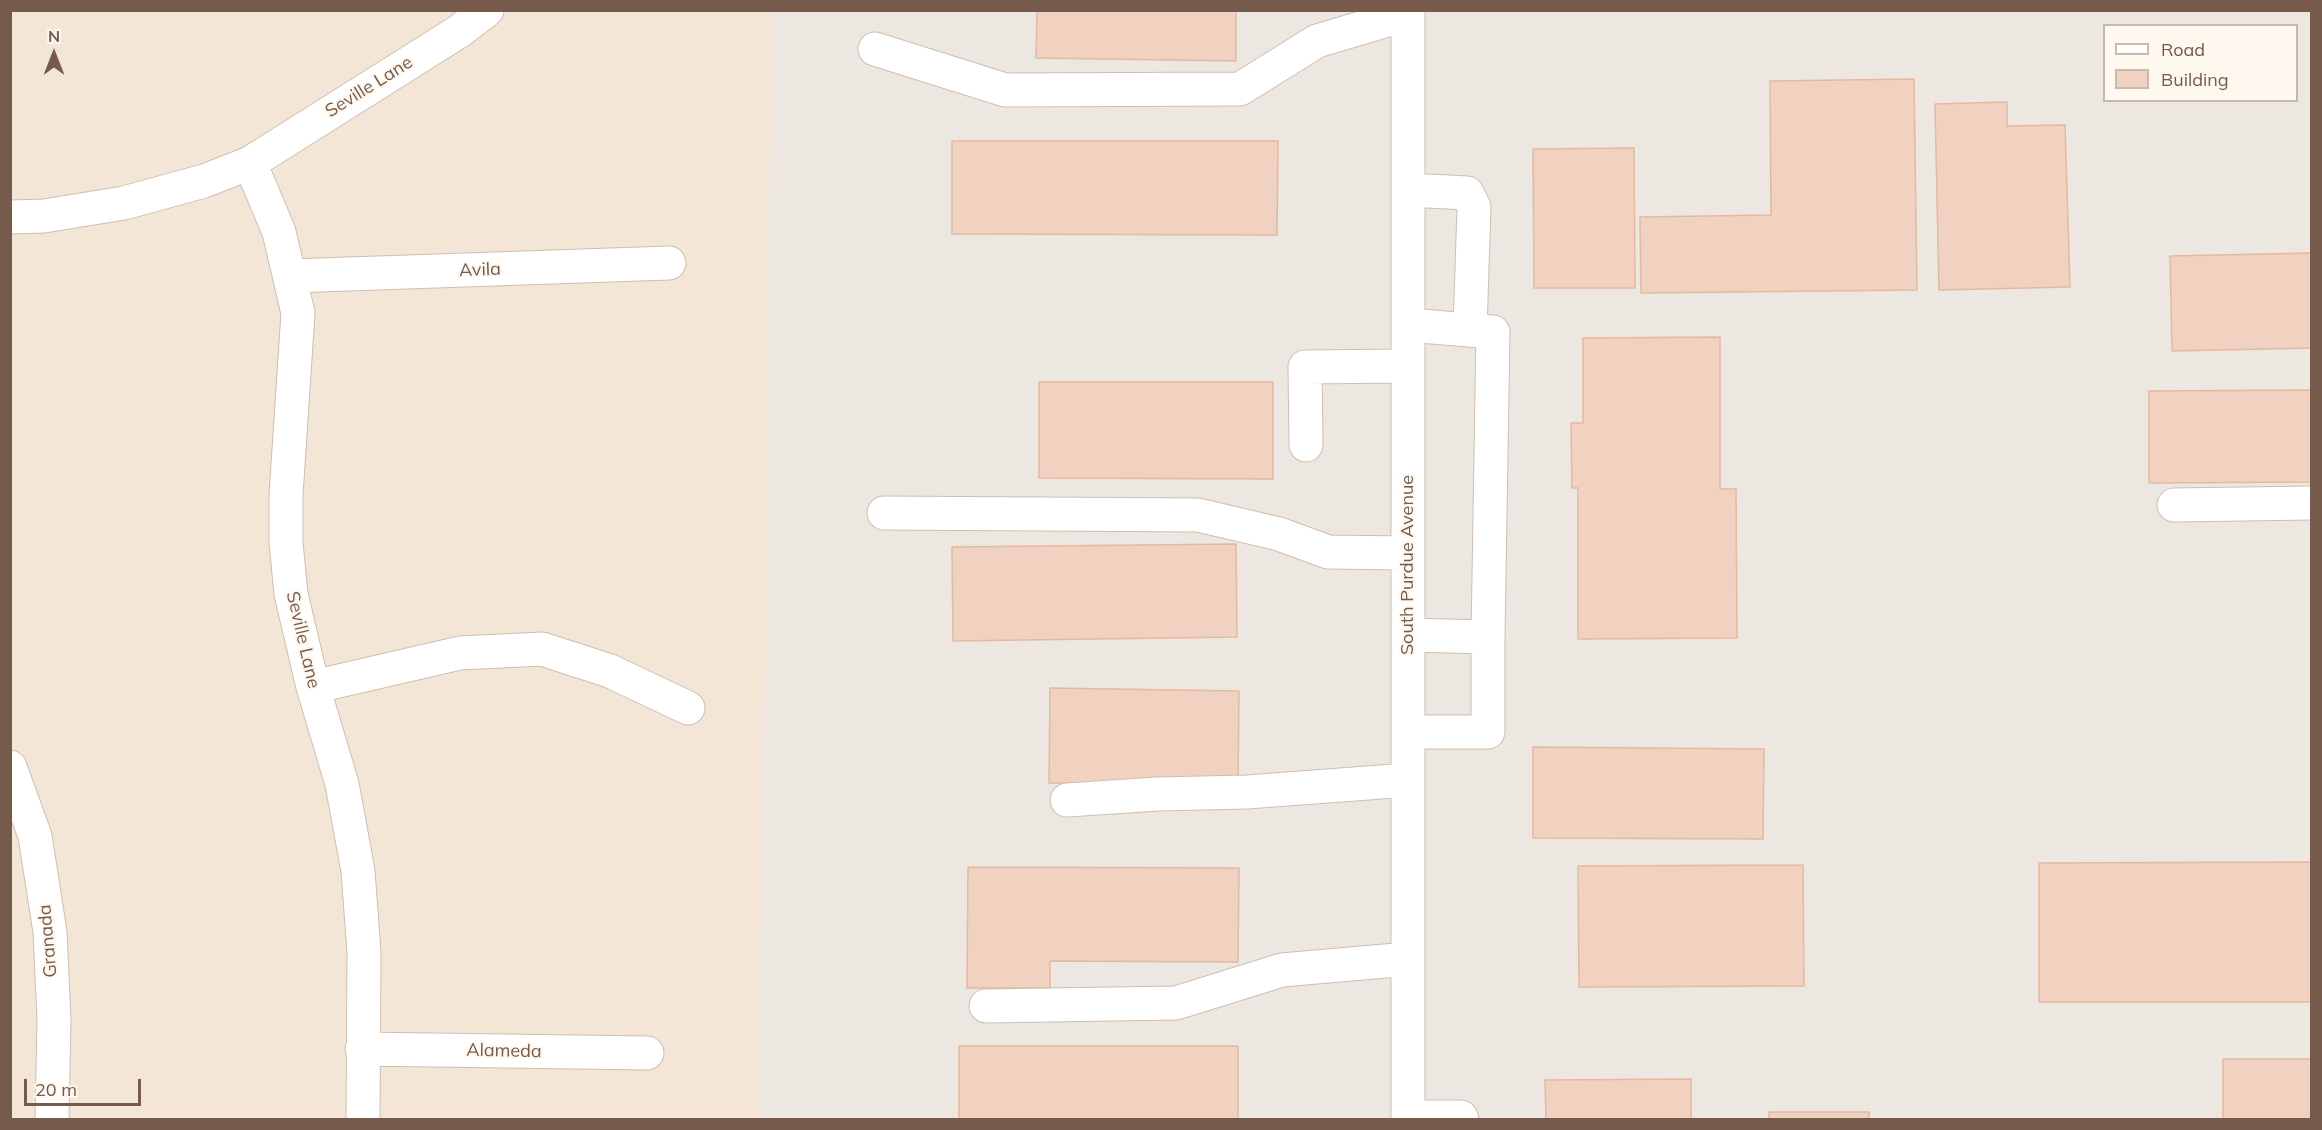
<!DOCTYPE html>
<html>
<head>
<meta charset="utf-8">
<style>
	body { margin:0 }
	#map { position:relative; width:2322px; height:1130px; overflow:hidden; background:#fcf4e8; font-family:Mulish,sans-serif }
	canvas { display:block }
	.frame { position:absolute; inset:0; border:12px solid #765a4c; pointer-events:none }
	.legend { position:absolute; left:2103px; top:24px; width:195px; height:78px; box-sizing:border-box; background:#fff8ef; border:2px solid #c8b9ae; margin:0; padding:8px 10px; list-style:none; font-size:18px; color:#765a4c }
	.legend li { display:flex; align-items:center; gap:12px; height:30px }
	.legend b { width:30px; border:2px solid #c8b9ae }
	.north { position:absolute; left:24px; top:24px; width:60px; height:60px; -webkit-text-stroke:4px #fff8ef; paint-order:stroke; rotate:0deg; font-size:16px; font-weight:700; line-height:24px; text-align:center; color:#765a4c }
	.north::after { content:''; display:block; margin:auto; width:21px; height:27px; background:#765a4c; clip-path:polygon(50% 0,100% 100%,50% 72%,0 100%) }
	.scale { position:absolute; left:24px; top:1079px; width:117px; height:27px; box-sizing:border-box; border:3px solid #765a4c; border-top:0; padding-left:8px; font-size:18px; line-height:21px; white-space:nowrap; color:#765a4c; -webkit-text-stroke:4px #fff8ef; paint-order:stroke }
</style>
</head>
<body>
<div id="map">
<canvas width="2322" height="1130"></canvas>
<div class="frame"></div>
<ul class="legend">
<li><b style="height:8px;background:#fff"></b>Road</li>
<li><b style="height:16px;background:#f1d2c0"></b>Building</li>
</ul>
<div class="north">N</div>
<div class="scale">20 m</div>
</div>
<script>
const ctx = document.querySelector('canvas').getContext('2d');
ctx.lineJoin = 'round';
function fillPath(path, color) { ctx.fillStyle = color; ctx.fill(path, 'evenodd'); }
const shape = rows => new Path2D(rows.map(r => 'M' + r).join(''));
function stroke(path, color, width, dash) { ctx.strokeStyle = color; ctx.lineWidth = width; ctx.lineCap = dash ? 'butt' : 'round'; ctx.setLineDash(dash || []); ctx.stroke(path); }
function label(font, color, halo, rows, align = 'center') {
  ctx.font = font + ' Mulish,sans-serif'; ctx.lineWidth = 4.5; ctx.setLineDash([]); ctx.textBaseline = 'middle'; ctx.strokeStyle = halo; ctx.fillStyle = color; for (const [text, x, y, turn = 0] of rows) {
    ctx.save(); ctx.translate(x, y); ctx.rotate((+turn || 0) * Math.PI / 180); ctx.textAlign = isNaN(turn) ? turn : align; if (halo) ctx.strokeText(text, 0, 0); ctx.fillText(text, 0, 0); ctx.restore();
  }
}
fillPath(shape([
	[10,11,772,11,760,1119,11,1119]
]), '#f4e6d6');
fillPath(shape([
	[772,11,2311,11,2311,1119,760,1119],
	[2104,26,2296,26,2296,100,2104,100]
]), '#ede7e1');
const building = shape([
	[1037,10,1236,10,1236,61,1036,58,1037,10],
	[1914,79,1917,290,1641,293,1640,217,1771,215,1770,81,1914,79],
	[2007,102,2007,126,2065,125,2070,287,1939,290,1935,104,2007,102],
	[952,141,1278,141,1277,235,952,234,952,141],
	[1634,148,1635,288,1534,288,1533,149,1634,148],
	[2312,253,2312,348,2172,351,2170,256,2312,253],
	[1720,337,1720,489,1736,489,1737,638,1578,639,1578,488,1572,488,1571,423,1583,423,1583,338,1720,337],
	[1039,382,1273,382,1273,479,1039,478,1039,382],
	[2312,390,2312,482,2149,483,2149,391,2312,390],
	[1236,544,1237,637,953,641,952,547,1236,544],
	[1050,688,1239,691,1238,786,1049,783,1050,688],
	[1533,747,1764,749,1763,839,1533,838,1533,747],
	[2312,862,2312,1002,2039,1002,2039,863,2312,862],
	[1803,865,1804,986,1579,987,1578,866,1803,865],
	[968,867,1239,868,1238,962,1050,961,1050,988,967,988,968,867],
	[959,1046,1238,1046,1238,1120,959,1120,959,1046],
	[2223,1059,2312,1059,2312,1120,2223,1120,2223,1059],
	[1691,1079,1691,1120,1546,1120,1545,1080,1691,1079],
	[1769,1112,1869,1112,1869,1120,1769,1120,1769,1112]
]);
fillPath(building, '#f1d2c0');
stroke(building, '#e4b9a0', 1.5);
const minor = shape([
	[1408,10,1408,1120],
	[875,49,1005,90,1240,89,1317,41,1408,14],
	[250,163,279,232,298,313,286,495,286,543,291,594,313,687,342,784,358,871,364,952,363,1120],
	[1408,190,1467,193,1474,207,1470,330],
	[10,217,44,216,124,203,204,181,250,163,458,32,487,10],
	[290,276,669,263],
	[1408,325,1493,332,1488,637,1408,635],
	[1306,445,1305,367,1408,366],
	[2174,505,2312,503],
	[884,513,1198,515,1279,534,1328,552,1408,553],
	[313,687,460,653,542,649,610,671,688,708],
	[1408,732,1488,732,1488,637],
	[10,767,35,836,50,932,54,1019,52,1120],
	[1067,800,1158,794,1247,792,1408,780],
	[986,1006,1176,1003,1282,970,1408,959],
	[362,1049,647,1053],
	[1408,1117,1461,1117,1462,1120]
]);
stroke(minor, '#d0beb0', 35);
stroke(minor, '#fff', 33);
label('18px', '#765a4c', '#fff8ef', [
	["Seville Lane",369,87,-32],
	["Avila",480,270,-2],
	["South Purdue Avenue",1408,565,-90],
	["Seville Lane",303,640,77],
	["Granada",48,941,-95],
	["Alameda",504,1051,1]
]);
</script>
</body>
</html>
